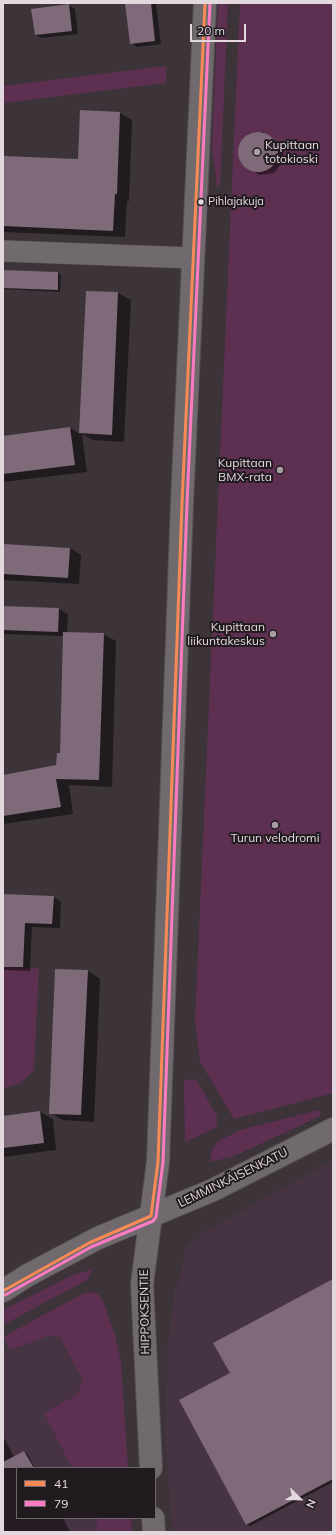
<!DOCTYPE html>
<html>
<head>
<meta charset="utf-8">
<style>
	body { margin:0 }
	#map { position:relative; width:336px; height:1535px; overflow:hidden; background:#3c3439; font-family:Mulish,sans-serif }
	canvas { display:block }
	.frame { position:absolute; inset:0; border:4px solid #e2d8de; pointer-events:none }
	.legend { position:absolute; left:16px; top:1467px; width:140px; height:52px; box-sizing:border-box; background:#211a1f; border:1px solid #6e666b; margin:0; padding:5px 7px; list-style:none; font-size:12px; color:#e2d8de }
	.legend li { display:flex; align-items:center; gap:8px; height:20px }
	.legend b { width:20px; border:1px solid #6e666b }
	.north { position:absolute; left:280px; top:1479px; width:40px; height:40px; -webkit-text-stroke:3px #211a1f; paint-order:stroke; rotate:113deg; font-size:11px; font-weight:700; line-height:16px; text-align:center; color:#e2d8de }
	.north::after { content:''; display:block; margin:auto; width:14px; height:18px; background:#e2d8de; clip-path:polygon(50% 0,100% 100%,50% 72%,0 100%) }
	.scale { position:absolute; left:190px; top:24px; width:56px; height:18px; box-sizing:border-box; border:2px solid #e2d8de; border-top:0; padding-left:5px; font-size:12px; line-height:14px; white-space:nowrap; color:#e2d8de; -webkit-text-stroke:3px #211a1f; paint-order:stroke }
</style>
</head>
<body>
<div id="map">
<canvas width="336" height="1535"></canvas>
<div class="frame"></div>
<ul class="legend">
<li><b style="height:5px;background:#f98a56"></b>41</li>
<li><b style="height:5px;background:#fe7ac1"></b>79</li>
</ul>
<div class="north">N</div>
<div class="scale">20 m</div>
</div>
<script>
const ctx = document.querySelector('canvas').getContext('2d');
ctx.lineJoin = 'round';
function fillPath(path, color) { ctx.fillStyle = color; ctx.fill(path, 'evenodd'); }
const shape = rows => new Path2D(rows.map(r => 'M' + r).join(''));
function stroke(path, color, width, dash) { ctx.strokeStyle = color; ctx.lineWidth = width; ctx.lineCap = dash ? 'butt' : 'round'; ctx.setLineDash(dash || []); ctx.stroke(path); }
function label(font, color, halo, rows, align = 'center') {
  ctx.font = font + ' Mulish,sans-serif'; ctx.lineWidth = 4; ctx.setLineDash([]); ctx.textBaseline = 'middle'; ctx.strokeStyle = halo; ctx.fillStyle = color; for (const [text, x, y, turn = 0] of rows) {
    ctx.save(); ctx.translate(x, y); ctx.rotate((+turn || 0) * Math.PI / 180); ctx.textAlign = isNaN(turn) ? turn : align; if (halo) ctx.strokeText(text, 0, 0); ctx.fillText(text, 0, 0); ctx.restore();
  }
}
fillPath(shape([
	[333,1160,333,1532,172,1532,166,1444,167,1352,174,1294,184,1261,184,1249,207,1230],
	[58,1325,92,1388,97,1468,17,1468,17,1518,100,1518,101,1532,3,1532,3,1351]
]), '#473442');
fillPath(shape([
	[218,3,228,3,220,186,217,186,212,150],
	[240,3,333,3,333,1093,234,1119,200,1062,195,1021],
	[166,66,166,83,3,103,3,86],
	[3,967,39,968,34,1070,21,1083,3,1088],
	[196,1079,217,1116,217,1125,213,1129,185,1142,184,1080],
	[319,1110,321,1115,295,1128,234,1156,210,1162,212,1150,217,1142,240,1130],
	[93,1269,87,1280,3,1325,3,1310,70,1276],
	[90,1292,98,1294,104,1303,115,1335,121,1363,128,1468,72,1468,44,1413,77,1395,83,1381,60,1337,50,1335,10,1350,3,1337,80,1295],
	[96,1518,131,1518,132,1532,98,1532]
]), '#5d3051');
fillPath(shape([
	[126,3,156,3,161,44,137,47,131,43],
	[69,5,75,9,78,34,42,38,36,35],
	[120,113,132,120,129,201,127,201,125,237,3,232,3,157,79,160],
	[263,132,282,146,283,161,274,173,259,175,240,161,239,146,248,134],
	[3,271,58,273,61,275,60,292,3,289],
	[87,292,118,293,131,300,124,442,93,440,82,434,87,472,3,482,3,437,70,428,80,434],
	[3,545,70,548,81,555,79,584,3,580],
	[3,607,59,609,68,614,67,633,103,634,116,641,112,787,69,785,73,814,3,824,3,775,57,766,60,754,64,636,3,634],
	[3,895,54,897,61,902,60,928,32,927,30,971,3,970],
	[88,971,100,979,94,1122,63,1120,50,1113],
	[40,1112,53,1119,56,1150,3,1157,3,1117],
	[333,1280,333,1482,250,1526,246,1524,231,1374],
	[3,1436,14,1457,24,1452,27,1453,35,1468,17,1468,17,1518,63,1518,70,1532,3,1532]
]), '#0007');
fillPath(shape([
	[125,3,151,3,155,41,130,44],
	[69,4,72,31,35,35,31,9],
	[80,110,120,112,117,194,115,194,113,231,3,226,3,156,78,159],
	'238 152a20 20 0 1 1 40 0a20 20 0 1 1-40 0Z',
	[3,270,58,272,58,290,3,288],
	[86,291,118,292,112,435,79,433],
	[70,427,75,465,3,474,3,436],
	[3,544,70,548,68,578,3,574],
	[3,606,59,608,58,632,3,630],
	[63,632,104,633,99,780,56,779,61,807,3,816,3,775,56,765,57,753,60,753],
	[3,894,54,896,52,924,25,923,23,967,3,967],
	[55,969,88,970,81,1115,49,1114],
	[40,1111,44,1143,3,1148,3,1116],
	[333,1279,333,1479,246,1525,179,1400,230,1373,213,1343],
	[24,1451,34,1468,3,1468,3,1462]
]), '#7e6a78');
const minor = shape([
	[3,251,193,258]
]);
const tertiary = shape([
	[3,1291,28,1275,98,1238,213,1190,333,1129],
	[151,1468,142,1284,158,1162,182,503,205,3],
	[153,1518,154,1532]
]);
stroke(minor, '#585156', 22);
stroke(tertiary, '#585156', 24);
stroke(minor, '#706a6e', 21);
stroke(tertiary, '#706a6e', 22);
stroke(shape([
	[151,1216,158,1162,182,503,205,3],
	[3,1291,89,1243,151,1216]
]), '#f98a56', 3);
stroke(shape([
	[5,1295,91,1247,153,1221,156,1217,163,1162,187,503,210,3]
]), '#fe7ac1', 3);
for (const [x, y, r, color] of [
	[257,152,4,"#a89fa4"],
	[201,202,3.5,"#e2d8de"],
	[280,470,4,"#a89fa4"],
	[273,634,4,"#a89fa4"],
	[275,825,4,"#a89fa4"]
]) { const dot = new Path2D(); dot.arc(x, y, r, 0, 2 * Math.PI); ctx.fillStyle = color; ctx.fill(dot); stroke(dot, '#211a1f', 1.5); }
label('11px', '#e2d8de', '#211a1f', [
	["Pihlajakuja",208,202]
], 'left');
label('12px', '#e2d8de', '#211a1f', [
	["Kupittaan",265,145,"left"],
	["totokioski",265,159,"left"],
	["Kupittaan",272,463],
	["BMX-rata",272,477],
	["Kupittaan",265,627],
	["liikuntakeskus",265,641],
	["Turun velodromi",275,838,"center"]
], 'right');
label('12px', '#e2d8de', '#211a1f', [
	["LEMMINKÄISENKATU",233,1178,-26],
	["HIPPOKSENTIE",145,1312,-91]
]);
</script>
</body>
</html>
